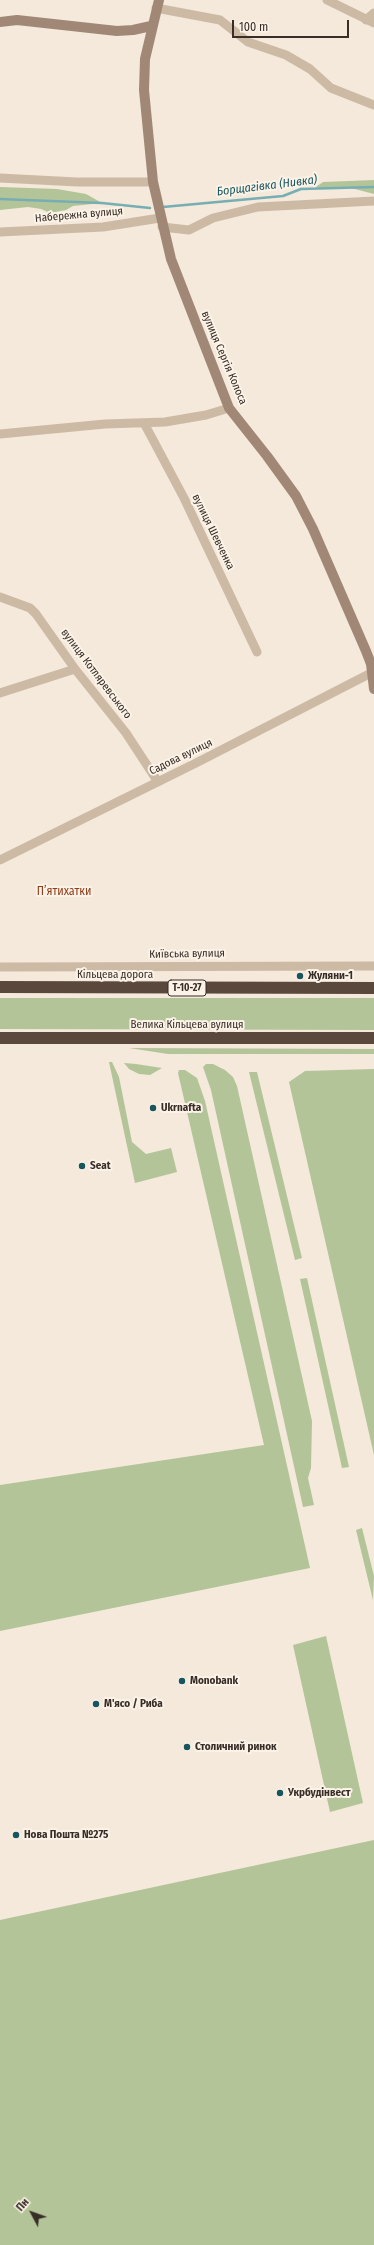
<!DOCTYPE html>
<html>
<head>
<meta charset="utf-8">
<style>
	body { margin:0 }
	#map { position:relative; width:374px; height:2245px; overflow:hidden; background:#f4e9da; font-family:"Fira Sans Condensed",sans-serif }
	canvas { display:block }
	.north { position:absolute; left:12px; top:2193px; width:40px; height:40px; -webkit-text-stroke:3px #fbf3e7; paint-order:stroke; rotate:311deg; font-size:11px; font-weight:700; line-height:16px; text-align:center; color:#382d27 }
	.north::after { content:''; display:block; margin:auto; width:14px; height:18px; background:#382d27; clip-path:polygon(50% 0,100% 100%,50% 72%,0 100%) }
	.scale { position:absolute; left:232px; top:20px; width:117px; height:18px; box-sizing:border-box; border:2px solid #382d27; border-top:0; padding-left:5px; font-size:12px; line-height:14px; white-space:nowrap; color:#382d27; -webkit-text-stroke:3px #fbf3e7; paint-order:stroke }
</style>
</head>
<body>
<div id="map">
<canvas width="374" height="2245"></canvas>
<div class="north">Пн</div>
<div class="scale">100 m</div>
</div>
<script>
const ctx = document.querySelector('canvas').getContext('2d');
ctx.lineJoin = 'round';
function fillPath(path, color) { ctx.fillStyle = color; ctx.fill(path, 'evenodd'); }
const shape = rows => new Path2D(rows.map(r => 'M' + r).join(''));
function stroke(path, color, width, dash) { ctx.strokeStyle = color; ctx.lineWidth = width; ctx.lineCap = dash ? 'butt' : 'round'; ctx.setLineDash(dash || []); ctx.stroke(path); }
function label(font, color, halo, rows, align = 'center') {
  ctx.font = font + ' "Fira Sans Condensed",sans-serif'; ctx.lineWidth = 4; ctx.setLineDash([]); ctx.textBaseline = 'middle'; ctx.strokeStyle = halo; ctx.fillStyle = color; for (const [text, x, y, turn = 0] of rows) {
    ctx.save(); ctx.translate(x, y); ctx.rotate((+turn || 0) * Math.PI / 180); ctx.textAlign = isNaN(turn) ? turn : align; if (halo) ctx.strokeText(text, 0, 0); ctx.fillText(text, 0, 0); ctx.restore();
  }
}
fillPath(shape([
	[374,180,374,194,351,188,313,189,323,182],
	[0,187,57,189,86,194,102,203,73,206,66,210,50,213,41,209,28,207,0,210],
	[0,998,374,998,374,1030,0,1029],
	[129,1048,374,1049,374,1054,168,1054],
	[109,1062,112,1062,119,1077,132,1142,146,1154,171,1148,177,1172,135,1183],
	[124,1063,136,1064,162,1068,150,1075,139,1074,129,1069],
	[206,1064,213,1064,225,1070,233,1077,237,1086,312,1421,311,1468,308,1478,314,1505,303,1507,211,1090,203,1067],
	[374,1069,374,1455,289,1082,305,1071],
	[179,1070,185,1070,197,1078,205,1101,310,1568,0,1631,0,1485,264,1445,178,1073],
	[249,1072,257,1072,302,1258,295,1260],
	[307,1278,349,1467,342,1468,300,1279],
	[362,1528,374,1576,373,1600,356,1530],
	[326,1636,363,1803,330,1812,293,1645],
	[374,1840,374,2245,0,2245,0,1920]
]), '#b3c499');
stroke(shape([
	[0,199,102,203,150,208],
	[163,207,283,196,301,189,374,187]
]), '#77aeb4', 2.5);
stroke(shape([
	[327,0,374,23],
	[156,8,220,20,248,42,286,55,310,69,331,88,374,105],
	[366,20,374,13],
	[0,178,77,182,153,182],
	[162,227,189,230,213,218,258,207,374,201],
	[0,232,103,227,160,218],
	[144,423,184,498,257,652],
	[0,434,105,424,165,422,206,415,229,408],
	[0,597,30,608,36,614,75,669,126,733,158,782],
	[0,693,75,669],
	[0,860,198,762,371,673],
	[0,967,374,966]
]), '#cdbaa5', 9);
stroke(shape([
	[159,0,145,59,144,90,153,182,171,259,229,408,267,456,296,496,313,529,366,651,371,664,374,689],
	[0,22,17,20,117,31,133,30,151,26]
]), '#a18876', 10);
stroke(shape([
	[0,987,374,988],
	[0,1038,374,1038]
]), '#5a483d', 12);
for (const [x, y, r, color] of [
	[300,976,4,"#19555e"],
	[153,1108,4,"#19555e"],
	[82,1166,4,"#19555e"],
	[182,1681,4,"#19555e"],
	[96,1704,4,"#19555e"],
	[187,1747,4,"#19555e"],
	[280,1793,4,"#19555e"],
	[16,1835,4,"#19555e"]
]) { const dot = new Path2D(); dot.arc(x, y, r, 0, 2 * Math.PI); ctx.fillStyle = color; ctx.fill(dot); stroke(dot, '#fbf3e7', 1.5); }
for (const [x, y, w] of [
	[187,988,38]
]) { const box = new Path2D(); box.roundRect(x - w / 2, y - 8, w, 16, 3); ctx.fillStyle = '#fbf3e7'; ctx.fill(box); stroke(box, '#382d27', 1); }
label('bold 10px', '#382d27', null, [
	["Т-10-27",187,988]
]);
label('11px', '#382d27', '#fbf3e7', [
	["Набережна вулиця",79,215,-5],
	["вулиця Сергія Колоса",224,358,67],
	["вулиця Шевченка",213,532,64],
	["вулиця Котляревського",96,674,53],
	["Садова вулиця",181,757,-26],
	["Київська вулиця",187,954,-1],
	["Кільцева дорога",115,975],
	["Велика Кільцева вулиця",187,1025]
]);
label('bold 11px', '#382d27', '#fbf3e7', [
	["Жуляни-1",308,976],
	["Ukrnafta",161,1108],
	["Seat",90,1166],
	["Monobank",190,1681],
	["М'ясо / Риба",104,1704],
	["Столичний ринок",195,1747],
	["Укрбудінвест",288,1793],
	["Нова Пошта №275",24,1835]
], 'left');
label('italic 12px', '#19555e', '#fbf3e7', [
	["Борщагівка (Нивка)",267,186,-7]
]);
label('12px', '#8f3c19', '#fbf3e7', [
	["Пʼятихатки",64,892]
]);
</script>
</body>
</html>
